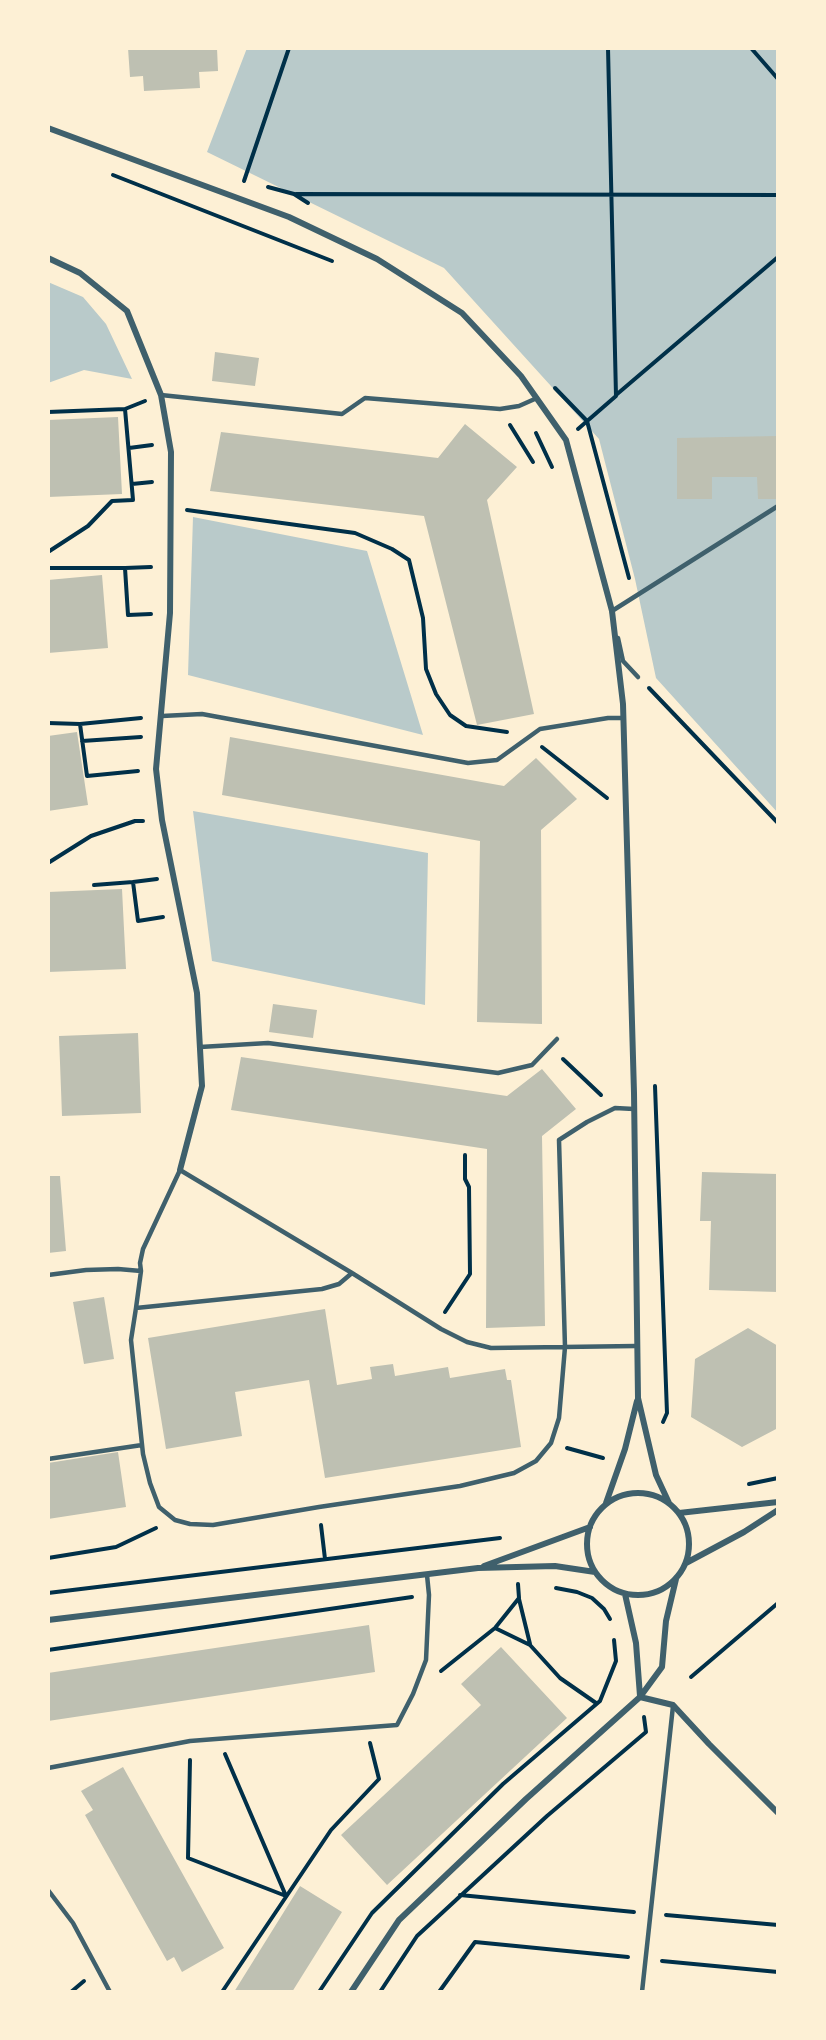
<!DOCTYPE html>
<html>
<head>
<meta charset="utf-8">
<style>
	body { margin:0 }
	#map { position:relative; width:826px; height:2040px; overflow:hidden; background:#fdf0d5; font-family:Manrope,sans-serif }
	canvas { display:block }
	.frame { position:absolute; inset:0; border:50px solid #fdf0d5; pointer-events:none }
</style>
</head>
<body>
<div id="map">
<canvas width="826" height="2040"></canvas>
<div class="frame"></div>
</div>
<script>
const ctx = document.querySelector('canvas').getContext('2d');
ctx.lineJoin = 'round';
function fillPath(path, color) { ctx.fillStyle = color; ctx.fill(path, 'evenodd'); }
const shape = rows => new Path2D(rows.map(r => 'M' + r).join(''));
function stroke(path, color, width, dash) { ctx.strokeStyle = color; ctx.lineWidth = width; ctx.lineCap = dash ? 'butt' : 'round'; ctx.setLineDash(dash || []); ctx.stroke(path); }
fillPath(shape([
	[247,48,778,48,778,813,656,678,635,579,599,439,444,268,207,152],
	[48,282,83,297,106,324,132,379,84,370,48,383],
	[193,517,367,551,423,735,188,675],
	[193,811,428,853,425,1005,212,961]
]), '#b9caca');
fillPath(shape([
	[128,48,217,48,218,71,199,72,200,88,144,91,143,76,130,77],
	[215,352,259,358,255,386,212,381],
	[118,417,122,494,48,497,48,420],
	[465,424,517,467,487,500,534,714,477,725,424,516,210,491,221,432,438,458],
	[777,436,778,499,758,499,757,477,712,477,712,499,677,499,677,438],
	[102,575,108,648,48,653,48,580],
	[77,732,88,805,48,811,48,736],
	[230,737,504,786,536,758,577,799,541,830,542,1024,477,1022,480,841,222,795],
	[122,889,126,969,48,972,48,892],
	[273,1004,317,1010,313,1038,269,1032],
	[138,1033,141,1113,62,1116,59,1036],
	[241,1057,507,1096,542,1069,576,1109,542,1136,545,1326,486,1328,487,1149,231,1110],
	[702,1172,778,1174,778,1292,709,1290,711,1221,700,1221],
	[48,1176,60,1176,66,1251,48,1253],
	[104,1297,114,1359,84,1364,73,1302],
	[325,1309,337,1385,372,1379,370,1367,393,1364,395,1376,448,1367,450,1378,505,1369,507,1380,511,1380,521,1447,325,1478,309,1380,235,1392,242,1436,166,1449,148,1338],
	[748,1328,778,1346,778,1428,742,1447,691,1417,695,1359],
	[118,1452,126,1507,48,1519,48,1463],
	[369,1625,375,1672,48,1721,48,1673],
	[501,1647,567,1718,387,1885,341,1835,481,1705,461,1684],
	[123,1767,224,1948,182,1972,174,1957,167,1961,85,1815,93,1810,81,1791],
	[300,1886,342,1912,292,1992,234,1992]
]), '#bec0b2');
stroke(shape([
	[751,48,778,79],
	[113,175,332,261],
	[244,181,289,48],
	[268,187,294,194,308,203],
	[296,194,778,195],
	[555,388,587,421,629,578],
	[616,395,778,257],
	[48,412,125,409,145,401],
	[510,425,533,462],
	[578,429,616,396,608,48],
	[536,433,552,467],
	[129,448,152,445],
	[132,484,152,482],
	[187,510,355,533,392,549,409,560,423,618,426,669,436,694,450,715,466,726,507,732],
	[48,552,88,526,112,501,133,500,125,409],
	[48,568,125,568,128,615,151,614],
	[125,568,151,567],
	[649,688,778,823],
	[48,723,80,724,87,776,138,771],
	[80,724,141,718],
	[82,741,141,737],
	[542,747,607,798],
	[48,863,91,836,135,821,143,821],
	[157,879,133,882,138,921,163,917],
	[94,885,133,882],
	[563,1059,601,1095],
	[655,1086,667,1413,663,1422],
	[445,1312,470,1274,469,1187,465,1179,465,1155],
	[567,1448,603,1458],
	[749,1484,778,1478],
	[321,1525,325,1559],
	[48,1558,116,1547,156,1528],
	[556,1588,577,1592,592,1598,604,1609,610,1619],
	[48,1593,500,1538],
	[519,1599,530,1644],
	[495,1628,530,1645,560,1678,596,1703],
	[48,1650,412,1597],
	[441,1671,495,1628,519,1598,518,1584],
	[691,1677,778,1603],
	[190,1760,188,1858,286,1896,225,1754],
	[460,1895,634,1912],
	[666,1915,778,1925],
	[662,1961,778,1972],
	[71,1992,84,1981],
	[222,1992,331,1830,379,1779,370,1743],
	[319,1992,372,1913,503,1784,600,1701,616,1661,614,1640],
	[380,1992,417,1936,547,1816,646,1732,644,1717],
	[439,1992,475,1942,628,1957]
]), '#003049', 4);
stroke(shape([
	[161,395,342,414,365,398,500,409,519,406,537,398],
	[612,613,612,611,778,506],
	[618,638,623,661,638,677],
	[162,716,202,714,468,763,497,760,540,729,608,718,623,718],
	[200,1047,268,1043,498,1073,532,1065,557,1039],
	[352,1273,339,1284,322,1289,136,1308,141,1271,140,1263,143,1249,180,1170,352,1273,441,1329,467,1342,491,1348,636,1346],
	[48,1275,86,1270,118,1269,141,1271],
	[136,1308,131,1340,143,1454,150,1483,159,1507,175,1520,190,1524,213,1525,319,1507,460,1486,514,1473,536,1461,551,1443,559,1418,565,1347,559,1140,587,1122,615,1108,634,1109],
	[48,1459,142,1445],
	[48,1768,190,1741,397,1725,413,1694,426,1660,429,1595,427,1575],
	[48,1890,73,1923,110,1992],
	[642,1992,673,1706]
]), '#3f606c', 4.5);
stroke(shape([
	[48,128,289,217,377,259,462,313,521,376,566,440,612,611,623,704,634,1093,638,1398,656,1475,669,1503],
	[48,258,80,273,127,311,161,395,171,452,170,613,156,769,162,820,197,993,202,1086,180,1170],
	'587 1544a51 51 0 1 1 102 0a51 51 0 1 1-102 0Z',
	[606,1503,625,1449,637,1401],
	[679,1513,778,1502],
	[686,1563,744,1532,778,1510],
	[484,1566,590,1527],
	[625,1594,636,1643,640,1696],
	[48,1620,478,1568,555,1566,595,1572],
	[640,1697,673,1705,709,1744,778,1813],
	[351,1992,399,1920,526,1799,640,1697,662,1667,666,1621,676,1579]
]), '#3f606c', 6);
</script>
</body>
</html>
